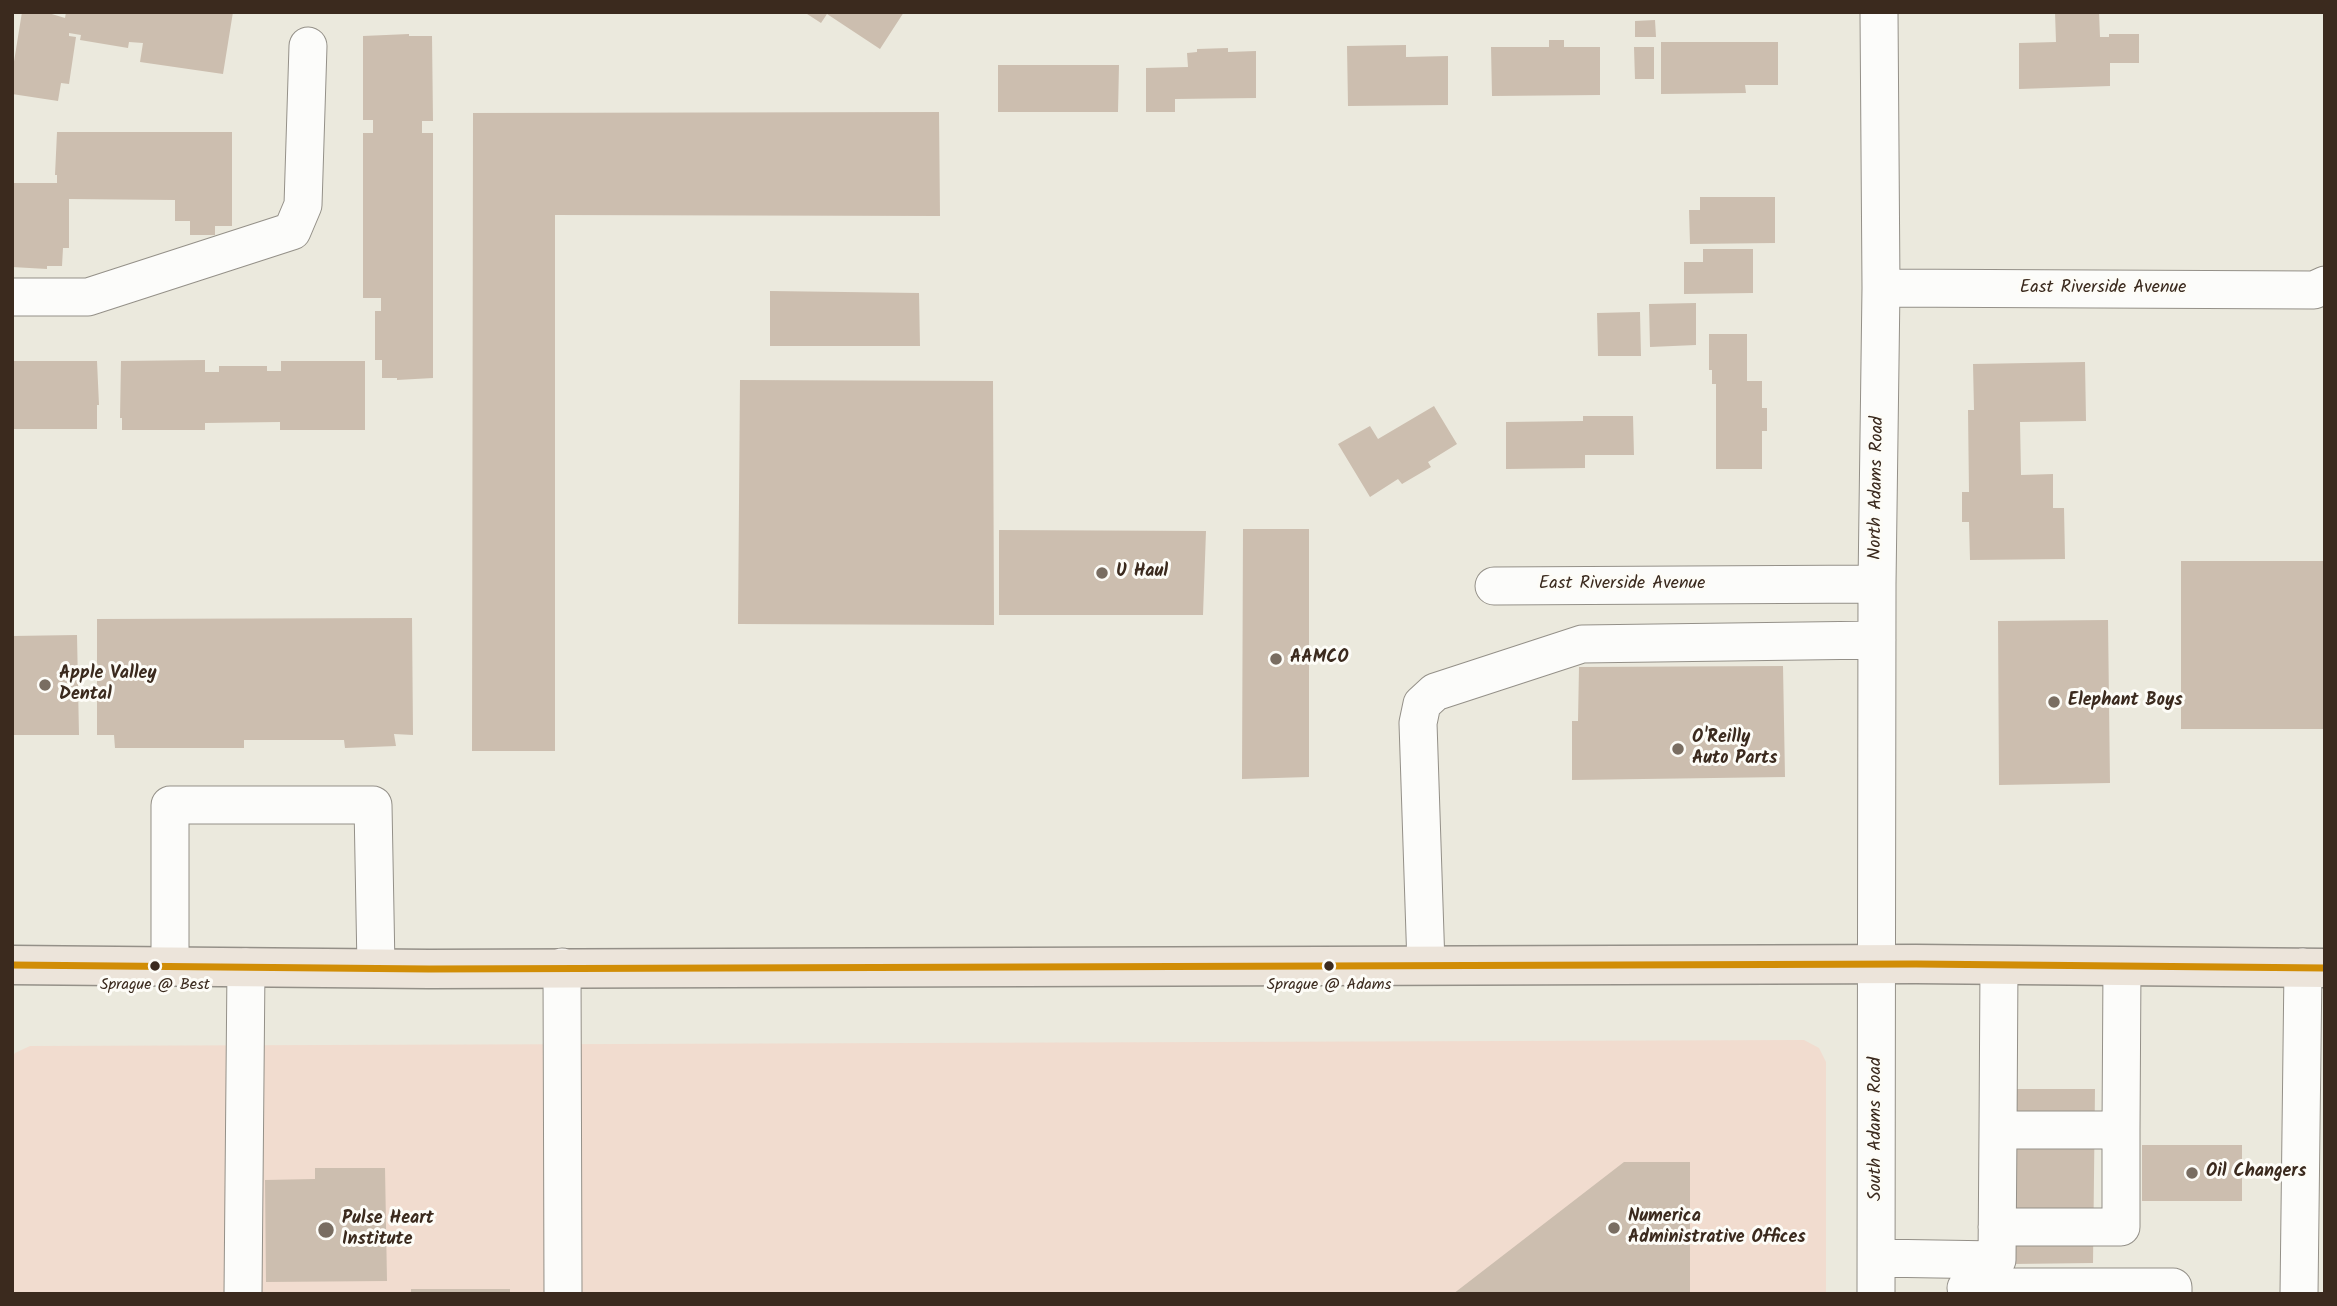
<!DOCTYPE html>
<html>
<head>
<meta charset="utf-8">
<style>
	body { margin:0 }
	#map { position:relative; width:2337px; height:1306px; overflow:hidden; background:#ebe9dd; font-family:Kalam,sans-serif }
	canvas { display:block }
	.frame { position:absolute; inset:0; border:14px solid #3b2a1e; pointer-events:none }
</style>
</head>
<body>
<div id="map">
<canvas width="2337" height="1306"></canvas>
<div class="frame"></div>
</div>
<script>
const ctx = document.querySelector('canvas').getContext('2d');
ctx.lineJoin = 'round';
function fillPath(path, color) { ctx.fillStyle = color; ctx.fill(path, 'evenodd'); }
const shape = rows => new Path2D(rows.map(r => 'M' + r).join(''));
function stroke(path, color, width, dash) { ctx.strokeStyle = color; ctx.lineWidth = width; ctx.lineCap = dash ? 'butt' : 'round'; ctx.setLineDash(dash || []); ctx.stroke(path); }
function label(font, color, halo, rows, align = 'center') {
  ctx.font = font + ' Kalam,sans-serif'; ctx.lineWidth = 6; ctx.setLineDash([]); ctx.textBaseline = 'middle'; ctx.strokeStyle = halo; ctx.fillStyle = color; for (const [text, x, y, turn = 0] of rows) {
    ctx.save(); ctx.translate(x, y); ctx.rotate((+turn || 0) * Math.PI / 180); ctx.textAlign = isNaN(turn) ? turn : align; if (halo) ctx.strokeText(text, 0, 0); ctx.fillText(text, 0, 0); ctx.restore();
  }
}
fillPath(shape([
	[1804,1040,1819,1048,1826,1062,1826,1294,12,1294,12,1058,15,1053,30,1046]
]), '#f1dccf');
fillPath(shape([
	[22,12,45,12,65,18,66,12,233,12,223,74,140,62,143,43,129,42,128,48,80,40,81,35,69,33,69,36,76,37,69,84,61,83,58,101,12,94,12,74],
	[804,12,904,12,880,49,827,14,821,23],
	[2055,12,2099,12,2100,37,2109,37,2109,34,2139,34,2139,63,2110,63,2110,86,2019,89,2019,43,2056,42],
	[1655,20,1656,37,1635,37,1635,21],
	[409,34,409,36,432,36,433,121,422,121,422,133,433,133,433,378,397,380,397,378,382,378,382,360,375,360,375,311,381,311,381,298,363,298,363,133,373,133,373,120,363,120,363,36],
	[1549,40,1564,40,1564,47,1600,47,1600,95,1492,96,1491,47,1549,47],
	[1661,42,1778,42,1778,85,1745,85,1746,93,1661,94],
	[1406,45,1406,57,1448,56,1448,105,1348,106,1347,46],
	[1634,47,1654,47,1654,79,1635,79],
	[1228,48,1228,52,1256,51,1256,98,1175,99,1175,112,1146,112,1146,68,1188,67,1187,53,1197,52,1197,49],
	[998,65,1119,65,1118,112,998,112],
	[939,112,940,216,555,215,555,751,472,751,473,113],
	[57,132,232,132,232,226,215,226,215,235,190,235,190,221,175,221,175,200,69,199,69,248,63,248,62,266,47,266,47,269,12,267,12,183,57,183,57,175,55,175],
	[1700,197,1775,197,1775,243,1690,244,1689,210,1700,210],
	[1703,249,1753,249,1753,293,1684,294,1684,262,1703,262],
	[770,291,919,293,920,346,770,346],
	[1696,303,1696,345,1650,347,1649,304],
	[1640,312,1641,356,1598,356,1597,313],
	[1709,334,1747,334,1747,381,1762,381,1762,408,1767,408,1767,431,1762,431,1762,469,1716,469,1716,384,1712,384,1712,370,1709,370],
	[205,360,205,372,219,372,219,366,267,366,267,371,281,371,281,361,365,361,365,430,280,430,280,422,205,423,205,430,122,430,122,418,120,418,121,361],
	[14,361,97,361,99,405,97,405,97,429,14,429,12,372,14,372],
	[2085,362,2086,421,2020,422,2021,475,2053,474,2053,508,2064,508,2065,559,1970,560,1969,522,1962,522,1962,492,1969,492,1968,410,1974,410,1973,364],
	[740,380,993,381,994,625,738,624],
	[1434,406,1457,444,1428,462,1431,467,1402,484,1398,479,1370,497,1338,444,1370,426,1378,439],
	[1583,416,1633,416,1634,455,1585,455,1585,468,1506,469,1506,422,1583,421],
	[1243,529,1309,529,1309,777,1242,779],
	[999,530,1206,531,1203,615,999,615],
	[2181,561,2325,561,2325,729,2181,729],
	[412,618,413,735,394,734,396,746,345,748,344,740,244,740,244,748,115,748,114,735,97,735,97,619],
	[2108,620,2110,783,1999,785,1998,621],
	[77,635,79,735,12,735,12,636],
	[1783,666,1785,777,1572,780,1572,721,1578,721,1579,667],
	[2014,1089,2095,1089,2093,1263,2012,1264],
	[2142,1145,2242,1145,2242,1201,2142,1201],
	[1624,1162,1690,1162,1690,1294,1453,1294],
	[315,1168,385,1168,387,1281,266,1282,265,1180,315,1179],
	[411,1289,510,1289,510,1294,411,1294]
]), '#ccbeaf');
const minor = shape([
	[1881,288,2314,290,2325,285],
	[12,297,88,297,292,231,303,205,308,46],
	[1494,586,1877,584],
	[1426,965,1418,723,1422,704,1435,692,1582,644,1877,640],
	[1999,965,1998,1130,2121,1130,2122,966],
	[170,966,170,805,373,805,376,967],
	[562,967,563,1294],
	[1997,1227,2121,1227,2121,1130],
	[1877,1258,1997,1260,1998,1130],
	[1966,1288,2018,1287],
	[243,1294,246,967],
	[1876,1294,1877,584,1881,288,1879,12],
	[2018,1294,2018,1287,2173,1287,2173,1294],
	[2299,1294,2303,967]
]);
const major = shape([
	[12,965,429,969,1916,964,2325,968]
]);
stroke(minor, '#949088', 39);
stroke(major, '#949088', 41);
stroke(minor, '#fcfcfa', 37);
stroke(major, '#ece4da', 38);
stroke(shape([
	[12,965,429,969,1916,964,2325,968]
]), '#d18d06', 7);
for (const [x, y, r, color] of [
	[1102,573,7,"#796d61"],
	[1276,659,7,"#796d61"],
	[45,685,7,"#796d61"],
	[2054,702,7,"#796d61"],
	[1678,749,7,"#796d61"],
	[155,966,6,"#3b2a1e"],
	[1329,966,6,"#3b2a1e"],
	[2192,1173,7,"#796d61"],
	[1614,1228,7,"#796d61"],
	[326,1230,9,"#796d61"]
]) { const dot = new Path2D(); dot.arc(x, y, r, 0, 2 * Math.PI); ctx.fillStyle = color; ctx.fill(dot); stroke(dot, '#fdfcf7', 2.5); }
label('16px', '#3b2a1e', '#fdfcf7', [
	["Sprague @ Best",155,986],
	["Sprague @ Adams",1329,986]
]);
label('18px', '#3b2a1e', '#fdfcf7', [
	["East Riverside Avenue",2103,289],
	["North Adams Road",1878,488,-89],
	["East Riverside Avenue",1622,585],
	["South Adams Road",1877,1129,-90]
]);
label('bold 18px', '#3b2a1e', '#fdfcf7', [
	["U Haul",1116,573],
	["AAMCO",1290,659],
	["Apple Valley",59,675],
	["Dental",59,696],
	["Elephant Boys",2068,702],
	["O'Reilly",1692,739],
	["Auto Parts",1692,760],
	["Oil Changers",2206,1173],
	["Numerica",1628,1218],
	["Administrative Offices",1628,1239],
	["Pulse Heart",342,1220],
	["Institute",342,1241]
], 'left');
</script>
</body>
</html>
